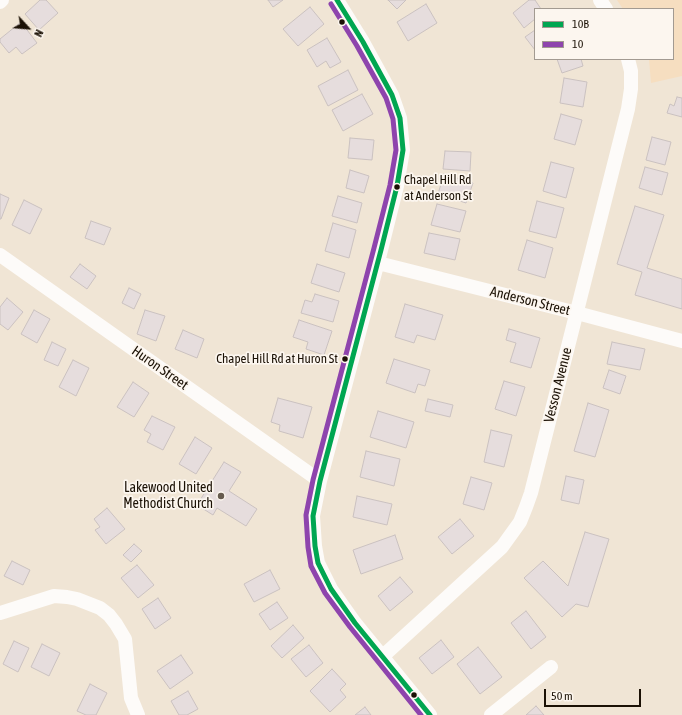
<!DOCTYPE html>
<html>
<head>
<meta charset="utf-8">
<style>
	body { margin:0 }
	#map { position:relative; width:682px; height:715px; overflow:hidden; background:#f0e5d5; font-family:"Asap Condensed",sans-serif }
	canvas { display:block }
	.legend { position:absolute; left:534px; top:8px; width:140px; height:52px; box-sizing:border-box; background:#fcf6ef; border:1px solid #a29a91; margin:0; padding:5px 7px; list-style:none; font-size:12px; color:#1b1105 }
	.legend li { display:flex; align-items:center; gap:8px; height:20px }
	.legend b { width:20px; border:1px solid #a29a91 }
	.north { position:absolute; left:8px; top:8px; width:40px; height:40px; -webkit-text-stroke:3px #fcf6ef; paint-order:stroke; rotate:116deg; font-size:11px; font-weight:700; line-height:16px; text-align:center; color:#1b1105 }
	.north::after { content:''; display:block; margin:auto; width:14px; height:18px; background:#1b1105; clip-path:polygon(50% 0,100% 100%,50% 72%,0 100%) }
	.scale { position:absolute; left:544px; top:689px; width:97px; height:18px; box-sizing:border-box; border:2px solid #1b1105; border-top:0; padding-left:5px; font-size:12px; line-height:14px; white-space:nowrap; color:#1b1105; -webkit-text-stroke:3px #fcf6ef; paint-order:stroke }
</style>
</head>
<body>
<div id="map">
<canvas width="682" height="715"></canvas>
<ul class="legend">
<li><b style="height:5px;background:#00a651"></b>10B</li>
<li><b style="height:5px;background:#8e44ad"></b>10</li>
</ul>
<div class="north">N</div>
<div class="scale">50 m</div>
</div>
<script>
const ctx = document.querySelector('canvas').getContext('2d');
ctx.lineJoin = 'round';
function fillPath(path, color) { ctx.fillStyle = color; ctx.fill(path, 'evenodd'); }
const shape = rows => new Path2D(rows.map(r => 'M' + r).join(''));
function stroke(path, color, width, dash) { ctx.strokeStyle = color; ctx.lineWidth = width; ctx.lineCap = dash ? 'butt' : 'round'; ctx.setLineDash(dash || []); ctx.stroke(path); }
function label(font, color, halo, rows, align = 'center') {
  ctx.font = font + ' "Asap Condensed",sans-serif'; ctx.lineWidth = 3.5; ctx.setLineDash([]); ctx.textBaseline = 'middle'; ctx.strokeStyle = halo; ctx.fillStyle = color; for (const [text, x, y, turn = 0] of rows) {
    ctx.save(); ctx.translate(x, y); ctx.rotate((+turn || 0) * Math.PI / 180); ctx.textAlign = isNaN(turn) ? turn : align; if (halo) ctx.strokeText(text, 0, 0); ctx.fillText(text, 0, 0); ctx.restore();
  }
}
fillPath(shape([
	[617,0,682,0,682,76,651,83,649,59,673,59,673,9,623,9]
]), '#f6dec0');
const building = shape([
	[40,0,46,0,58,13,39,30,25,14,40,0],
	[268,0,283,0,273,7,268,0],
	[388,0,406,0,397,9,388,0],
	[529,0,535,0,541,9,535,9,535,19,524,28,513,13,529,0],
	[426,4,437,23,408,41,397,22,426,4],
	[310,7,324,24,298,46,283,29,310,7],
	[21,22,37,43,22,54,16,47,9,53,0,42,0,39,21,22],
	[535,30,535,50,525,37,535,30],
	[327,38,341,62,330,68,326,61,317,67,307,50,327,38],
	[557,59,581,59,583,66,562,73,557,59],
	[348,70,358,90,328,106,318,86,348,70],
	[564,78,587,82,583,107,560,103,564,78],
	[362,94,373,114,343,131,332,110,362,94],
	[677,97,682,98,682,117,667,113,670,104,674,106,677,97],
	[561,114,582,120,575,145,554,139,561,114],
	[652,137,671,142,665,165,646,160,652,137],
	[350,138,374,140,372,160,348,158,350,138],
	[445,151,471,152,470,171,443,169,445,151],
	[551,162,574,168,566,198,543,191,551,162],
	[645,167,668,173,662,195,639,188,645,167],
	[350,170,369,176,364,193,346,188,350,170],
	[444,174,473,183,466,203,438,194,444,174],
	[0,194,9,198,1,219,0,219,0,194],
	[338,196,362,203,357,223,332,216,338,196],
	[24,200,42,209,30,234,12,225,24,200],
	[537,201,564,208,556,238,529,231,537,201],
	[437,204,466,211,460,232,431,225,437,204],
	[635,206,664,215,647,268,682,279,682,309,635,295,642,272,617,264,635,206],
	[91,221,111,228,104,245,85,238,91,221],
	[333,223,356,230,349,258,325,251,333,223],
	[429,233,460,239,455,260,424,253,429,233],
	[527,240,553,248,545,278,518,270,527,240],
	[80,264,96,276,87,289,70,277,80,264],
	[317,264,345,273,339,292,311,283,317,264],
	[129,288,141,294,134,309,122,303,129,288],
	[315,294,339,301,333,322,301,313,305,300,312,302,315,294],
	[7,298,23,312,8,330,0,324,0,307,7,298],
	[405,304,443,315,435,340,417,335,414,343,395,337,405,304],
	[34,310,50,319,37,343,21,334,34,310],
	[145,310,165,316,156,341,137,334,145,310],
	[299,320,332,331,324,355,306,349,308,342,293,337,299,320],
	[509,329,540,338,531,368,510,362,516,343,506,340,509,329],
	[183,330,204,339,197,358,175,349,183,330],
	[52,342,66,349,58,366,44,360,52,342],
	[612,342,645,349,640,370,607,364,612,342],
	[394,359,430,370,425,386,418,384,415,393,386,383,394,359],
	[73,360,89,368,76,396,59,387,73,360],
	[609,370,626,376,620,394,603,388,609,370],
	[504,381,525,387,516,416,495,409,504,381],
	[133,382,149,393,134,417,117,407,133,382],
	[278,398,312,407,303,438,279,431,280,425,271,422,278,398],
	[428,399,453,405,450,417,425,411,428,399],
	[588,403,609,410,595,457,574,451,588,403],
	[378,411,414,422,406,448,370,437,378,411],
	[152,416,175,427,163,450,147,442,151,434,144,430,152,416],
	[491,430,512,435,504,467,484,462,491,430],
	[195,437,212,448,196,474,179,464,195,437],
	[366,451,400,459,394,486,360,477,366,451],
	[224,462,241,472,229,491,257,509,246,526,217,508,213,515,197,505,224,462],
	[566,476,584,480,579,504,561,500,566,476],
	[471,477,492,483,484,510,463,504,471,477],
	[357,496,392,504,387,525,353,517,357,496],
	[107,508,125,529,106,544,95,530,100,527,94,519,107,508],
	[460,519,474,536,452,554,438,537,460,519],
	[585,532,609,539,588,607,576,604,562,617,524,578,543,561,568,586,585,532],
	[395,535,403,559,361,574,353,550,395,535],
	[134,544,142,551,131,562,123,555,134,544],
	[12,561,30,570,23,585,4,576,12,561],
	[137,565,154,585,138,598,121,578,137,565],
	[270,570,280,589,254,602,244,584,270,570],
	[400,577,413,592,390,611,378,596,400,577],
	[158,598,171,618,155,629,142,609,158,598],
	[277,602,288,618,270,630,259,614,277,602],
	[526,611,546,637,531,649,511,623,526,611],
	[293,625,304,638,282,658,271,646,293,625],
	[441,640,454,657,432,674,419,658,441,640],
	[14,641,29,648,18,672,3,664,14,641],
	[42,644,60,653,49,676,31,667,42,644],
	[309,645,323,663,306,677,291,659,309,645],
	[478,647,502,677,480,694,457,664,478,647],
	[181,655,193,673,170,689,157,671,181,655],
	[332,669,346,684,340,690,346,697,330,712,310,691,332,669],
	[90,684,107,693,96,715,86,715,77,711,90,684],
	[188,691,198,709,187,715,179,715,171,701,188,691],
	[536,706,544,715,526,715,536,706],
	[365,707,371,715,355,715,365,707]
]);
fillPath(building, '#e6dddd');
stroke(building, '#cac1c0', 1);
stroke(shape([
	[337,0,363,42,392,95,400,118,403,150,397,186,381,250,320,481,313,516,315,546,318,563,331,589,355,623,430,715],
	[600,0,606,9],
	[0,2,2,0],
	[0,255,320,481],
	[378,263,577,313,682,341],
	[0,613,54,596,67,597,77,599,100,608,109,615,116,624,125,639,131,698,138,715],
	[383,656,502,547,520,522,526,507,531,493,628,109,631,89,631,71,628,59],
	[491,715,551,667]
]), '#fdfbf9', 14);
stroke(shape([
	[337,0,363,42,392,95,400,118,403,150,397,186,381,250,320,481,313,516,315,546,318,563,331,589,355,623,430,715]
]), '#00a651', 5);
stroke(shape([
	[331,4,357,46,386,98,393,119,396,150,390,185,374,248,313,480,306,515,308,547,311,566,325,593,350,627,421,715]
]), '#8e44ad', 5);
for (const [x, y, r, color] of [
	[342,22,3.5,"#1b1105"],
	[397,187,3.5,"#1b1105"],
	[345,359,3.5,"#1b1105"],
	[221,496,4,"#665b4e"],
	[414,695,3.5,"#1b1105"]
]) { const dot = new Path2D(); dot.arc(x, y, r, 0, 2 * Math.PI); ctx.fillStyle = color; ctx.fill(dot); stroke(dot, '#fcf6ef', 1.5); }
label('13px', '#1b1105', '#fcf6ef', [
	["Chapel Hill Rd",404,180],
	["at Anderson St",404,196],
	["Chapel Hill Rd at Huron St",338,359,"right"]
], 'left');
label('14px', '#1b1105', '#fcf6ef', [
	["Anderson Street",530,301,14],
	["Huron Street",160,368,35],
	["Vesson Avenue",558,385,-76]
]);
label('14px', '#1b1105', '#fcf6ef', [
	["Lakewood United",213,488],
	["Methodist Church",213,504]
], 'right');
</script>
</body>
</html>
